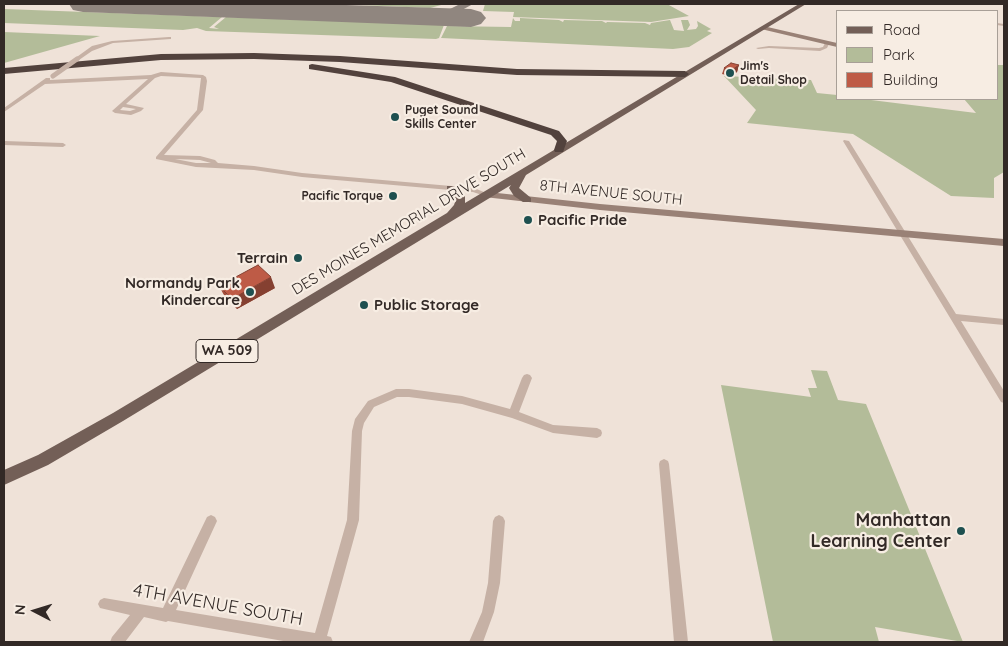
<!DOCTYPE html>
<html>
<head>
<meta charset="utf-8">
<style>
	body { margin:0 }
	#map { position:relative; width:1008px; height:646px; overflow:hidden; background:#efe2d8; font-family:Quicksand,sans-serif }
	canvas { display:block }
	.frame { position:absolute; inset:0; border:5px solid #322926; pointer-events:none }
	.legend { position:absolute; left:836px; top:10px; width:162px; height:90px; box-sizing:border-box; background:#f7ede3; border:1px solid #a89f97; margin:0; padding:6px 9px; list-style:none; font-size:15px; color:#322926 }
	.legend li { display:flex; align-items:center; gap:10px; height:25px }
	.legend b { width:25px; border:1px solid #a89f97 }
	.north { position:absolute; left:10px; top:586px; width:50px; height:50px; -webkit-text-stroke:4px #f7ede3; paint-order:stroke; rotate:275deg; font-size:14px; font-weight:700; line-height:20px; text-align:center; color:#322926 }
	.north::after { content:''; display:block; margin:auto; width:18px; height:22px; background:#322926; clip-path:polygon(50% 0,100% 100%,50% 72%,0 100%) }
</style>
</head>
<body>
<div id="map">
<canvas width="1008" height="646"></canvas>
<div class="frame"></div>
<ul class="legend">
<li><b style="height:6px;background:#735f57"></b>Road</li>
<li><b style="height:14px;background:#b3bc99"></b>Park</li>
<li><b style="height:14px;background:#be5b46"></b>Building</li>
</ul>
<div class="north">N</div>
</div>
<script>
const ctx = document.querySelector('canvas').getContext('2d');
ctx.lineJoin = 'round';
function fillPath(path, color) { ctx.fillStyle = color; ctx.fill(path, 'evenodd'); }
const shape = rows => new Path2D(rows.map(r => 'M' + r).join(''));
function stroke(path, color, width, dash) { ctx.strokeStyle = color; ctx.lineWidth = width; ctx.lineCap = dash ? 'butt' : 'round'; ctx.setLineDash(dash || []); ctx.stroke(path); }
function label(font, color, halo, rows, align = 'center') {
  ctx.font = font + ' Quicksand,sans-serif'; ctx.lineWidth = 4.5; ctx.setLineDash([]); ctx.textBaseline = 'middle'; ctx.strokeStyle = halo; ctx.fillStyle = color; for (const [text, x, y, turn = 0] of rows) {
    ctx.save(); ctx.translate(x, y); ctx.rotate((+turn || 0) * Math.PI / 180); ctx.textAlign = isNaN(turn) ? turn : align; if (halo) ctx.strokeText(text, 0, 0); ctx.fillText(text, 0, 0); ctx.restore();
  }
}
fillPath(shape([
	[335,4,445,4,430,8],
	[485,4,667,4,689,16,651,22,513,17,514,12,483,11],
	[4,9,222,17,209,28,219,29,214,27,226,17,444,25,439,38,436,39,206,31,197,28,183,30,4,23],
	[513,18,515,21,520,21,520,18,559,20,563,22,564,20,602,21,606,23,607,22,645,23,650,25,651,23,670,20,674,30,684,31,681,20,688,20,690,25,687,30,696,29,698,26,697,21,711,29,707,31,712,33,689,47,673,49,441,38,447,26,511,27],
	[4,32,100,36,4,63],
	[997,65,1004,65,1004,172,994,178,994,198,951,196,853,134,747,123,756,110,724,76,811,80,817,93,837,95,837,99,863,99,976,113,964,99,997,99],
	[811,370,827,371,838,400,866,404,963,642,875,627,879,642,773,642,721,385,811,397,808,388,817,388]
]), '#b3bc99');
fillPath(shape([
	[171,4,269,4,264,7,167,9,165,7,171,4],
	[460,4,473,4,451,16,425,19,419,16,425,13,448,10,460,4]
]), '#90867f');
fillPath(shape([
	[69,4,315,4,471,9,481,12,486,18,481,24,471,27,83,12,73,10,69,4]
]), '#90867f');
fillPath(shape([
	[997,23,1004,24,1004,26,997,25,997,23],
	[169,37,171,37,171,39,113,43,92,51,79,60,74,59,92,46,112,41,169,37],
	[825,43,829,44,827,48,820,51,769,48,758,49,756,48,769,46,819,48,823,47,825,43],
	[161,72,203,75,206,77,207,81,203,110,164,155,200,156,215,160,218,163,254,166,302,173,474,188,491,195,488,197,473,192,302,177,254,170,196,167,156,159,156,157,197,110,201,78,161,76,155,78,126,104,144,108,141,111,131,115,115,113,112,111,148,79,45,84,4,112,4,108,46,78,50,78,50,80,151,75,161,72],
	[123,107,136,109,130,111,120,110,123,107],
	[175,159,200,160,211,163,196,163,175,159],
	[844,140,849,141,956,314,1004,319,1004,325,961,321,1004,391,1004,403,1001,402,843,141,844,140],
	[4,141,63,143,66,145,63,147,4,145,4,141],
	[527,374,530,375,532,378,519,412,553,425,597,428,601,430,602,433,601,436,597,438,553,433,512,418,462,404,409,397,397,397,374,407,364,423,362,431,359,520,327,636,331,637,333,642,289,642,168,621,166,622,144,617,125,642,110,642,112,637,130,615,100,608,98,604,100,600,104,598,163,608,207,517,211,515,215,517,217,521,176,610,315,633,347,520,352,431,355,419,368,401,396,389,409,389,462,396,510,409,522,378,524,375,527,374],
	[664,459,668,461,669,464,688,642,674,642,659,464,660,461,664,459],
	[499,515,503,517,505,521,500,583,494,612,483,642,469,642,482,612,488,583,493,521,495,517,499,515]
]), '#c6b1a5');
fillPath(shape([
	[763,26,837,43,837,47,761,29,760,28,763,26],
	[488,192,600,204,1004,239,1004,246,600,210,484,197,484,193,488,192]
]), '#998176');
fillPath(shape([
	[799,4,806,4,526,175,519,188,531,198,531,202,523,202,514,196,509,188,511,185,123,421,48,465,4,485,4,470,38,455,113,413,447,213,454,205,456,199,447,190,447,186,453,186,465,196,465,203,799,4]
]), '#735f57');
fillPath(shape([
	[254,53,340,56,517,69,685,71,689,74,685,77,517,75,340,62,254,59,161,60,4,74,4,68,161,54,254,53],
	[312,64,395,77,559,131,567,141,563,152,555,152,554,150,557,141,551,135,391,82,309,69,309,65,312,64]
]), '#52423d');
stroke(shape([
	[53,76,77,59]
]), '#c6b1a5', 5);
fillPath(shape([
	[739,65,737,72,730,76,722,74,724,68],
	[219,286,275,288,237,309,225,297]
]), '#a34e3c');
fillPath(shape([
	[739,65,737,72,730,76,732,70],
	[271,277,275,288,237,309,232,299]
]), '#854031');
const building = shape([
	[731,63,739,65,732,70,724,68,731,63],
	[258,265,271,277,232,299,219,286,258,265]
]);
fillPath(building, '#be5b46');
stroke(building, '#854031', 1);
for (const [x, y, r, color] of [
	[730,73,5,"#1e5050"],
	[395,117,5,"#1e5050"],
	[393,196,5,"#1e5050"],
	[528,220,5,"#1e5050"],
	[298,258,5,"#1e5050"],
	[250,292,5,"#1e5050"],
	[364,305,5,"#1e5050"],
	[961,531,5,"#1e5050"]
]) { const dot = new Path2D(); dot.arc(x, y, r, 0, 2 * Math.PI); ctx.fillStyle = color; ctx.fill(dot); stroke(dot, '#f7ede3', 2); }
label('bold 12px', '#322926', '#f7ede3', [
	["Jim's",740,66],
	["Detail Shop",740,80],
	["Puget Sound",405,110],
	["Skills Center",405,124],
	["Pacific Torque",383,196,"right"]
], 'left');
for (const [x, y, w] of [
	[227,351,62]
]) { const box = new Path2D(); box.roundRect(x - w / 2, y - 11.5, w, 23, 4); ctx.fillStyle = '#f7ede3'; ctx.fill(box); stroke(box, '#322926', 1); }
label('bold 14px', '#322926', null, [
	["WA 509",227,351]
]);
label('15px', '#322926', '#f7ede3', [
	["8TH AVENUE SOUTH",611,193,6],
	["DES MOINES MEMORIAL DRIVE SOUTH",409,222,-31]
]);
label('bold 15px', '#322926', '#f7ede3', [
	["Pacific Pride",538,220],
	["Terrain",288,258,"right"],
	["Normandy Park",240,283,"right"],
	["Kindercare",240,300,"right"],
	["Public Storage",374,305]
], 'left');
label('bold 18px', '#322926', '#f7ede3', [
	["Manhattan",951,521],
	["Learning Center",951,542]
], 'right');
label('18px', '#322926', '#f7ede3', [
	["4TH AVENUE SOUTH",218,605,10]
]);
</script>
</body>
</html>
